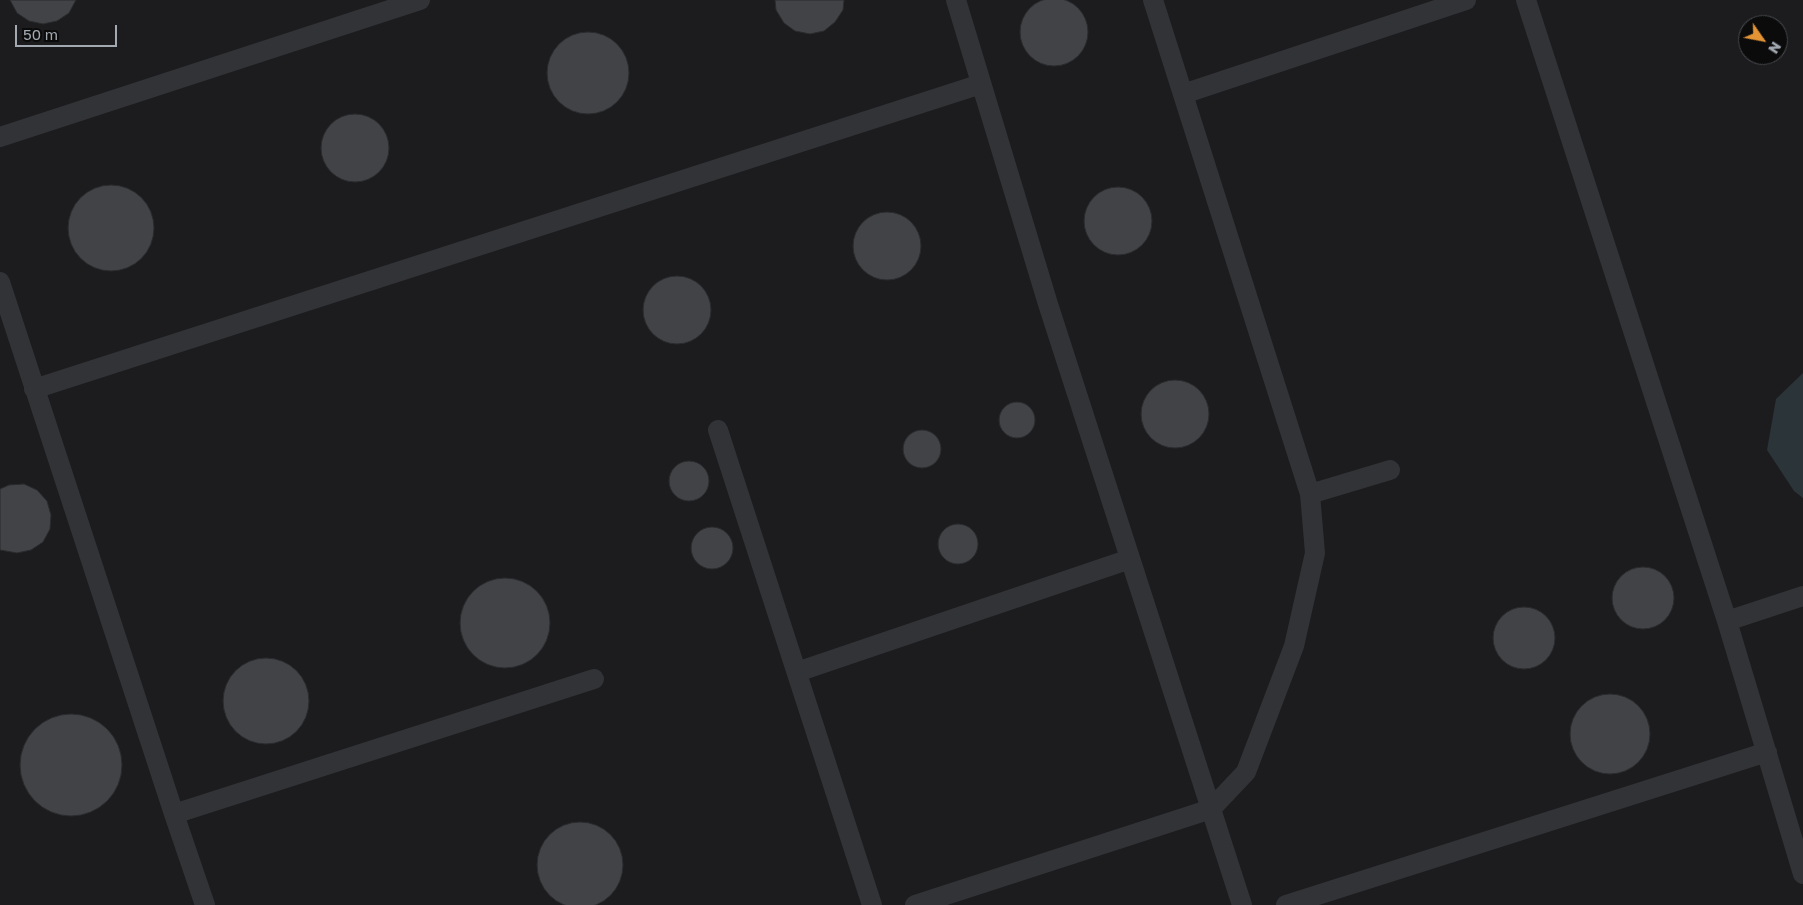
<!DOCTYPE html>
<html>
<head>
<meta charset="utf-8">
<style>
	body { margin:0 }
	#map { position:relative; width:1803px; height:905px; overflow:hidden; background:#101011; font-family:"Golos Text",sans-serif }
	canvas { display:block }
	.north { position:absolute; left:1738px; top:15px; width:50px; height:50px; box-sizing:border-box; background:#0b0b0c; border:1px solid #474a4e; border-radius:50%; rotate:123deg; font-size:14px; font-weight:700; line-height:20px; text-align:center; color:#a2a9b1 }
	.north::after { content:''; display:block; margin:auto; width:18px; height:22px; background:#e49435; clip-path:polygon(50% 0,100% 100%,50% 72%,0 100%) }
	.scale { position:absolute; left:15px; top:25px; width:102px; height:22px; box-sizing:border-box; border:2px solid #a2a9b1; border-top:0; padding-left:6px; font-size:15px; line-height:18px; white-space:nowrap; color:#a2a9b1; -webkit-text-stroke:4px #0b0b0c; paint-order:stroke }
</style>
</head>
<body>
<div id="map">
<canvas width="1803" height="905"></canvas>
<div class="north">N</div>
<div class="scale">50 m</div>
</div>
<script>
const ctx = document.querySelector('canvas').getContext('2d');
ctx.lineJoin = 'round';
function fillPath(path, color) { ctx.fillStyle = color; ctx.fill(path, 'evenodd'); }
const shape = rows => new Path2D(rows.map(r => 'M' + r).join(''));
function stroke(path, color, width, dash) { ctx.strokeStyle = color; ctx.lineWidth = width; ctx.lineCap = dash ? 'butt' : 'round'; ctx.setLineDash(dash || []); ctx.stroke(path); }
fillPath(shape([
	[0,0,1803,0,1803,905,0,905],
	[1748,25,1778,25,1778,55,1748,55]
]), '#1c1c1e');
fillPath(shape([
	[1803,373,1803,498,1794,491,1767,450,1776,399]
]), '#2b3439');
const building = shape([
	'1020 32a34 34 0 1 1 68 0a34 34 0 1 1-68 0Z',
	[10,0,76,0,69,13,57,21,43,24,29,21,17,13,10,0],
	[775,0,844,0,843,10,835,22,824,31,810,34,795,31,784,23,776,10,775,0],
	'547 73a41 41 0 1 1 82 0a41 41 0 1 1-82 0Z',
	'321 148a34 34 0 1 1 68 0a34 34 0 1 1-68 0Z',
	'68 228a43 43 0 1 1 86 0a43 43 0 1 1-86 0Z',
	'1084 221a34 34 0 1 1 68 0a34 34 0 1 1-68 0Z',
	'853 246a34 34 0 1 1 68 0a34 34 0 1 1-68 0Z',
	'643 310a34 34 0 1 1 68 0a34 34 0 1 1-68 0Z',
	'1141 414a34 34 0 1 1 68 0a34 34 0 1 1-68 0Z',
	'999 420a18 18 0 1 1 36 0a18 18 0 1 1-36 0Z',
	'903 449a19 19 0 1 1 38 0a19 19 0 1 1-38 0Z',
	'669 481a20 20 0 1 1 40 0a20 20 0 1 1-40 0Z',
	[24,484,37,490,47,501,51,515,50,529,43,542,31,550,17,553,0,550,0,489,9,485,24,484],
	'938 544a20 20 0 1 1 40 0a20 20 0 1 1-40 0Z',
	'691 548a21 21 0 1 1 42 0a21 21 0 1 1-42 0Z',
	'1612 598a31 31 0 1 1 62 0a31 31 0 1 1-62 0Z',
	'460 623a45 45 0 1 1 90 0a45 45 0 1 1-90 0Z',
	'1493 638a31 31 0 1 1 62 0a31 31 0 1 1-62 0Z',
	'223 701a43 43 0 1 1 86 0a43 43 0 1 1-86 0Z',
	'1570 734a40 40 0 1 1 80 0a40 40 0 1 1-80 0Z',
	'20 765a51 51 0 1 1 102 0a51 51 0 1 1-102 0Z',
	'537 865a43 43 0 1 1 86 0a43 43 0 1 1-86 0Z'
]);
fillPath(building, '#414347');
stroke(building, '#2a2b2d', 1);
stroke(shape([
	[1153,0,1310,494,1315,553,1294,646,1246,772,1211,809,1242,905],
	[1526,0,1727,621,1803,874],
	[1183,94,1466,0],
	[0,137,420,0],
	[0,282,174,814,205,905],
	[34,389,981,84],
	[718,430,872,905],
	[1310,494,1390,470],
	[1727,621,1803,596],
	[797,672,1130,559],
	[174,814,594,679],
	[915,905,1211,809,1048,304,956,0],
	[1286,905,1767,752]
]), '#313336', 20);
</script>
</body>
</html>
